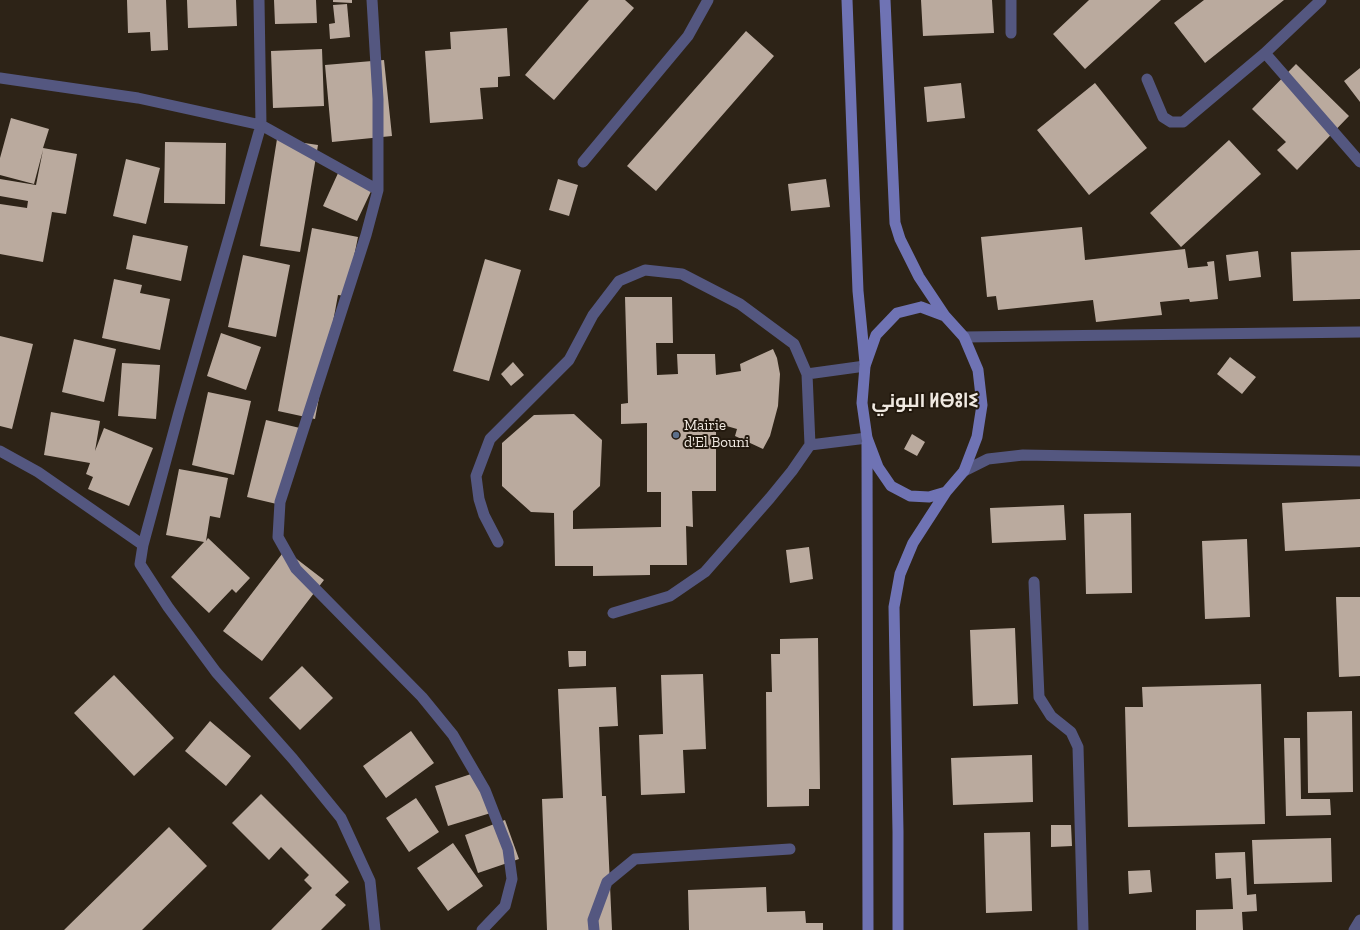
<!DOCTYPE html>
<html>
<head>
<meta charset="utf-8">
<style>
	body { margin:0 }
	canvas { display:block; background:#2d2317 }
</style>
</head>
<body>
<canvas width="1360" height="930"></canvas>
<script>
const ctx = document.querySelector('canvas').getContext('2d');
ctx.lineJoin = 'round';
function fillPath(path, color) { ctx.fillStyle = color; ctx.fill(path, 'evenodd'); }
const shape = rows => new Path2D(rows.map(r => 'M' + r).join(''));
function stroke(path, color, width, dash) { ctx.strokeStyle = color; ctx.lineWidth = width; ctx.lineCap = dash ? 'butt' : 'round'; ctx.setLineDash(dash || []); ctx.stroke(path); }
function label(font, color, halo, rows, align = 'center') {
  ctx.font = font + ' "Zilla Slab",Cairo,"Noto Sans Tifinagh",serif'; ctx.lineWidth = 4; ctx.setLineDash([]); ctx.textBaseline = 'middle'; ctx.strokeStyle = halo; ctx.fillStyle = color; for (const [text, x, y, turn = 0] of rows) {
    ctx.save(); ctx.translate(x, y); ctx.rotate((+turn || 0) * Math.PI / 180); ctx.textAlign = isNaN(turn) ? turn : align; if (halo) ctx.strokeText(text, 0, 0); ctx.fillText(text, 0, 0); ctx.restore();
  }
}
fillPath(shape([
	[127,0,166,0,168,50,151,51,150,32,128,33],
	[187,0,236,0,237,26,188,28],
	[274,0,316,0,317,23,275,24],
	[333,0,352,0,352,3,333,2],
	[589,0,625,0,634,8,554,100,525,75],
	[921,0,992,0,994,33,923,36],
	[1089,0,1161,0,1085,69,1053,34],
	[1204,0,1284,0,1205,63,1174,23],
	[347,4,350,37,330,39,329,24,335,23,333,5],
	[507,28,510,76,498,77,498,87,480,88,483,119,430,123,425,51,451,49,450,32],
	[746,31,774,56,656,191,627,166],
	[322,49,324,106,273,108,271,51],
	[384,60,392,136,332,142,325,65],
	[1296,64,1349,116,1297,170,1277,150,1286,142,1252,109],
	[1360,68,1360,102,1344,81],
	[961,83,965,118,927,122,924,87],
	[1095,83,1147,148,1089,195,1037,130],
	[11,118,49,129,43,148,77,154,66,214,52,212,43,262,0,254,0,204,27,208,28,201,0,196,0,179,36,185,43,150,34,184,0,175,0,158],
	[277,139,318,145,300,252,260,246],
	[1229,140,1261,174,1181,247,1150,213],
	[165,142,226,143,225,204,164,203],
	[126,159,160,168,146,224,113,216],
	[339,171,373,187,357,221,323,206],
	[558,179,578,185,569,216,549,210],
	[826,179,830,207,791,211,788,184],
	[1082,227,1085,260,1185,249,1188,268,1208,266,1207,262,1214,261,1218,299,1190,302,1189,299,1160,302,1162,315,1096,322,1093,300,998,310,996,296,987,297,981,237],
	[312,228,358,237,346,296,338,295,315,419,278,411],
	[133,235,188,246,181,281,126,269],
	[1360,250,1360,299,1293,301,1291,252],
	[1258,251,1261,277,1229,281,1226,255],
	[243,255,290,265,276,337,228,327],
	[485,259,521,270,489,381,453,371],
	[114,279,142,285,140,293,170,299,160,350,102,338],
	[625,297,672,297,673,343,656,343,657,375,678,374,677,354,715,354,716,375,741,371,740,364,773,349,777,358,780,374,778,406,770,436,763,449,735,436,737,429,716,423,716,491,692,491,693,527,686,526,687,565,650,565,650,575,593,576,593,566,555,566,554,513,531,512,502,486,502,443,534,415,574,414,602,440,600,486,573,511,573,529,661,527,661,492,647,492,647,423,621,424,621,404,628,403],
	[221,333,261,347,246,390,207,376],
	[0,336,33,344,12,429,0,426],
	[74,339,116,349,104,402,62,392],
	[1230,357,1256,377,1242,394,1217,374],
	[513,362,524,375,511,386,501,374],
	[122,363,160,365,156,419,118,416],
	[208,392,251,401,234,475,192,465],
	[51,412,100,421,95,451,104,428,153,448,129,506,88,489,93,477,86,474,90,463,44,455],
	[266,420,300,428,281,505,247,497],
	[912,434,925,442,917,456,904,449],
	[179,469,228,478,220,518,210,516,206,541,208,538,250,578,236,593,232,589,209,613,171,577,204,542,166,535],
	[1360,499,1360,547,1285,551,1282,503],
	[1064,505,1066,540,992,543,990,508],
	[1131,513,1132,593,1086,594,1084,514],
	[1247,539,1250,617,1205,619,1202,541],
	[809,547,813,579,790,583,786,550],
	[285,550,324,580,262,661,223,631],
	[1336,597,1360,597,1360,676,1339,677],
	[1015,628,1018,704,973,706,970,630],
	[818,638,820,789,809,789,809,806,767,807,766,692,772,692,771,654,780,654,780,639],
	[568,651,586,651,586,666,569,667],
	[302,666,333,698,300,730,269,698],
	[703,674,706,749,683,750,685,793,641,795,639,735,663,734,661,675],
	[114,675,174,738,134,776,74,713],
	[1261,684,1265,824,1128,827,1125,707,1143,707,1142,687],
	[616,687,618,726,599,727,602,796,606,796,612,930,547,930,542,799,563,798,558,689],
	[1352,711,1353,792,1308,793,1307,712],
	[210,721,251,756,226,786,185,751],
	[411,731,434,763,386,798,363,766],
	[1284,738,1300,738,1301,799,1330,799,1331,815,1286,816],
	[1032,755,1033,802,953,805,951,758],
	[480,771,494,812,448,826,435,786],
	[261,794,349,882,335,895,346,905,321,930,271,930,312,888,304,880,309,875,281,847,269,860,232,823],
	[416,798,439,832,409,852,386,818],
	[505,820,519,859,478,873,465,835],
	[1051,825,1071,825,1072,846,1051,847],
	[169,827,207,866,142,930,64,930],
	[1030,832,1032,911,986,913,984,833],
	[1331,838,1332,882,1254,884,1252,840],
	[453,843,483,886,448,911,417,868],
	[1245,852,1247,895,1256,894,1257,911,1242,912,1243,930,1196,930,1196,910,1233,909,1231,878,1216,879,1215,853],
	[1150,870,1152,892,1129,894,1128,871],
	[766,887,767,912,805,911,806,923,823,923,823,930,689,930,688,890]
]), '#baaa9e');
stroke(shape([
	[807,374,810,445],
	[498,542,484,515,479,499,476,476,490,439,569,360,593,315,619,281,645,270,682,274,740,304,794,344,807,374,865,366],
	[613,613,670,596,705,572,770,498,792,471,810,445,867,438]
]), '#545780', 11);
stroke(shape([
	[259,0,261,125,179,412,143,545,140,564,168,607,216,672,293,759,341,818,370,881,375,930],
	[372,0,378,99,378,190,366,235,280,502,278,537,296,569,422,697,453,735,485,790,508,849,512,879,505,906,482,930],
	[1011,0,1011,33],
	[1321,0,1265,53,1360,162],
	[0,78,138,98,261,125,378,190],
	[1147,79,1163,117,1171,122,1183,122,1265,53],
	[583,162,688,36,708,0],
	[0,451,38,472,143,545],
	[1034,582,1039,697,1051,716,1071,732,1078,747,1083,930],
	[594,930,593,920,607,882,635,859,790,849],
	[1354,930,1360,920]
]), '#545780', 11);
stroke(shape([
	[964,337,1360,332],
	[964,471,988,459,1023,455,1360,461]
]), '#545780', 11);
stroke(shape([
	[847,0,858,291,865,363],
	[885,0,895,223,900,239,919,277,945,316],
	[921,307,945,316,964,337,978,370,982,405,977,437,964,471,946,492,929,497,910,496,891,486,878,467,867,438,862,403,865,366,876,335,897,313,921,307],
	[867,444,868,930],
	[898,930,898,832,894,607,900,574,913,543,946,492]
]), '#6f73b4', 11);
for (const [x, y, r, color] of [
	[676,435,4,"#5c6f8a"]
]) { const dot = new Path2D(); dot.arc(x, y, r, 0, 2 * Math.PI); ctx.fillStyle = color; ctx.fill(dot); stroke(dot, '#23190e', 1.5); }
label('15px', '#efe8e0', '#23190e', [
	["Mairie",684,426],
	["d'El Bouni",684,443]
], 'left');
label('bold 19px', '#efe8e0', '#23190e', [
	["البوني ⵍⴱⵓⵏⵉ",925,402]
]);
</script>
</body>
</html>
